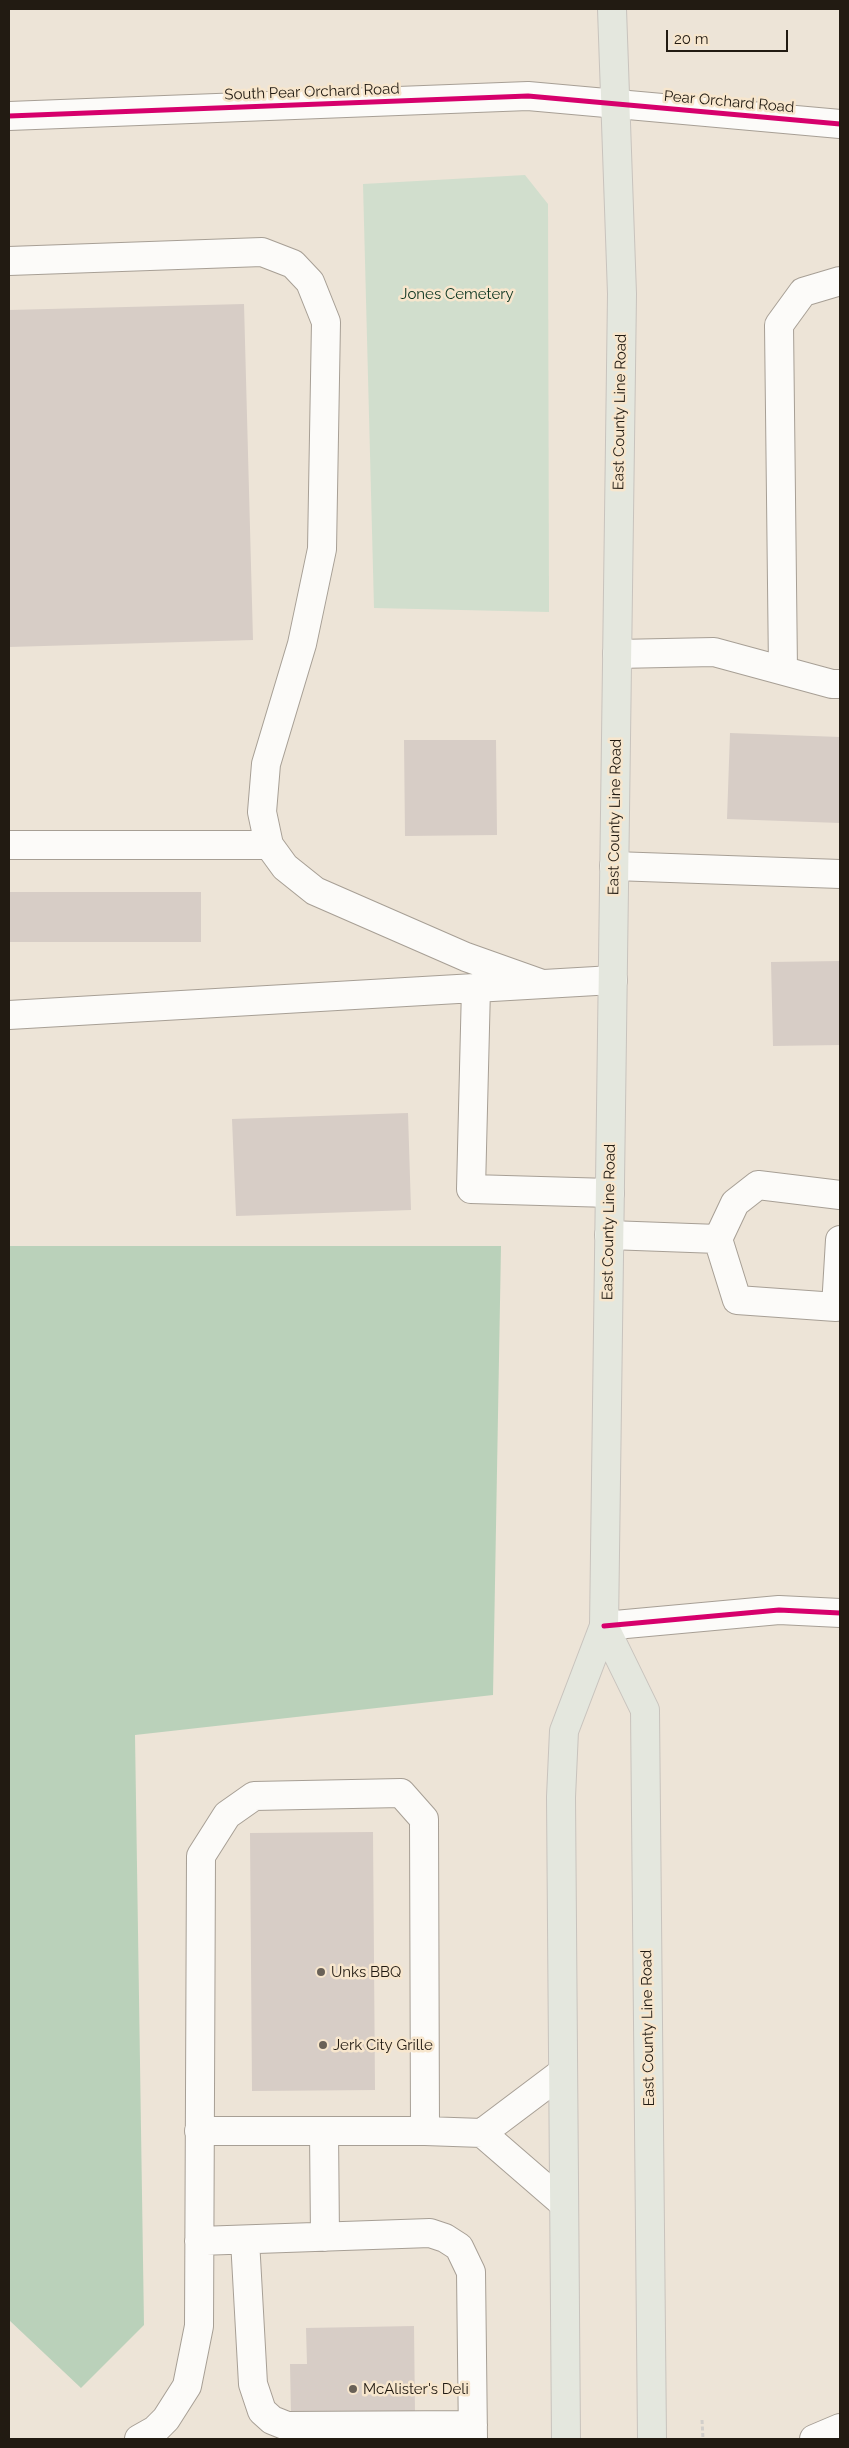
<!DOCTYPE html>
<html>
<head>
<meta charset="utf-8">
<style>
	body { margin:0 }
	#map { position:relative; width:849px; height:2448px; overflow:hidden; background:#ede4d7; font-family:Raleway,sans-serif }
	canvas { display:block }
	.frame { position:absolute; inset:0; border:10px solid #221b12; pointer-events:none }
	.scale { position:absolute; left:666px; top:30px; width:122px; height:22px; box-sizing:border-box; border:2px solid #221b12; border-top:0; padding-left:6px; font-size:15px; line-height:18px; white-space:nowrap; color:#221b12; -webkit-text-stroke:4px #f7e6cd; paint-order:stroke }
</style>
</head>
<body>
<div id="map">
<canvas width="849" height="2448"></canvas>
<div class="frame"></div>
<div class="scale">20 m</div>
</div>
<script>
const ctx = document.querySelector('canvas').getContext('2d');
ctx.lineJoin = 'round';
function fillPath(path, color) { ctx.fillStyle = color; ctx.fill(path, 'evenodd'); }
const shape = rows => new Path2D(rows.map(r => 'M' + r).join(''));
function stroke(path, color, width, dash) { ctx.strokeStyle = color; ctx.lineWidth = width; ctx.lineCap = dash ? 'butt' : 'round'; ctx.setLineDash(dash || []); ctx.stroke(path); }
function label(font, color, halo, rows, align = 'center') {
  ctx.font = font + ' Raleway,sans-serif'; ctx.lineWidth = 5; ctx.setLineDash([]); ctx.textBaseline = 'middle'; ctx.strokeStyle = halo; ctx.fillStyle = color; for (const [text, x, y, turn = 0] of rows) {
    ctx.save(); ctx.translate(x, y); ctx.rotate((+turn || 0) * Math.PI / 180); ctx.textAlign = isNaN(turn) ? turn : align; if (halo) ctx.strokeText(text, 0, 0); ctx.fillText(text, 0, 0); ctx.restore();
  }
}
fillPath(shape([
	[525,175,548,204,549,612,374,608,363,184]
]), '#d1decd');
fillPath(shape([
	[9,1246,501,1246,493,1695,135,1735,144,2325,81,2388,9,2320]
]), '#bad1ba');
fillPath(shape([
	[244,304,253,640,9,647,9,310],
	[730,733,840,737,840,823,727,819],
	[404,740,496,740,497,835,405,836],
	[9,892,201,892,201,942,9,942],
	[840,961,840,1045,773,1046,771,962],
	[408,1113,411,1210,236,1216,232,1119],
	[373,1832,375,2090,252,2091,250,1833],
	[414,2326,415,2414,291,2415,290,2364,307,2364,306,2328]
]), '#d7cdc6');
const minor = shape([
	[9,116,528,96,840,124],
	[9,261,262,252,293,264,310,282,326,322,322,549,302,644,266,764,262,812,269,845,285,867,315,891,466,957,542,984],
	[617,654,714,652,832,684,840,684],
	[783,670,779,325,803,292,840,281],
	[9,845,269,845],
	[614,866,840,874],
	[476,988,471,1189,610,1193],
	[9,1015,613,980],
	[840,1195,758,1185,735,1203,718,1239,737,1300,836,1307,840,1240],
	[609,1235,718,1239],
	[604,1626,779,1610,840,1613],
	[199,2131,425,2131,482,2133,564,2204],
	[324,2131,325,2237],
	[482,2133,563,2072],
	[245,2240,253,2384,262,2411,272,2420,287,2426,473,2425],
	[199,2241,430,2233,445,2238,459,2247,471,2272,473,2439],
	[139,2439,155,2430,166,2419,187,2386,199,2326,201,1856,227,1815,254,1796,401,1793,424,1819,425,2131],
	[814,2439,840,2428]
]);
const major = shape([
	[604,1626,645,1710,652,2439],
	[566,2439,561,1797,564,1731,604,1626,622,294,612,9]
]);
stroke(minor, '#a79f95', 30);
stroke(major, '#c8c3bd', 30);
stroke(shape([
	[702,2420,703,2439]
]), '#d1ceca', 3, [4, 2.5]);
stroke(minor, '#fcfbf9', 28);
stroke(major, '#e4e7de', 28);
stroke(shape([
	[9,116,528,96,840,124],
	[604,1626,779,1610,840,1613]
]), '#d6006c', 5);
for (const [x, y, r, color] of [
	[321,1972,5,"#696157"],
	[323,2045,5,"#696157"],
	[353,2389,5,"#696157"]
]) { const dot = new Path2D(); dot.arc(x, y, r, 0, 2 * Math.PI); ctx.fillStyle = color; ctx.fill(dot); stroke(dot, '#f7e6cd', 2); }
label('15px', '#221b12', '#f7e6cd', [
	["South Pear Orchard Road",312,92,-2],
	["Pear Orchard Road",729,102,5],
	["East County Line Road",620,412,-89],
	["East County Line Road",615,817,-89],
	["East County Line Road",609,1222,-89],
	["East County Line Road",648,2028,-91]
]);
label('15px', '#0b341f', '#f7e6cd', [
	["Jones Cemetery",457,294]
]);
label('15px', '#221b12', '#f7e6cd', [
	["Unks BBQ",331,1972],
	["Jerk City Grille",333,2045],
	["McAlister's Deli",363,2389]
], 'left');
</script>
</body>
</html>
